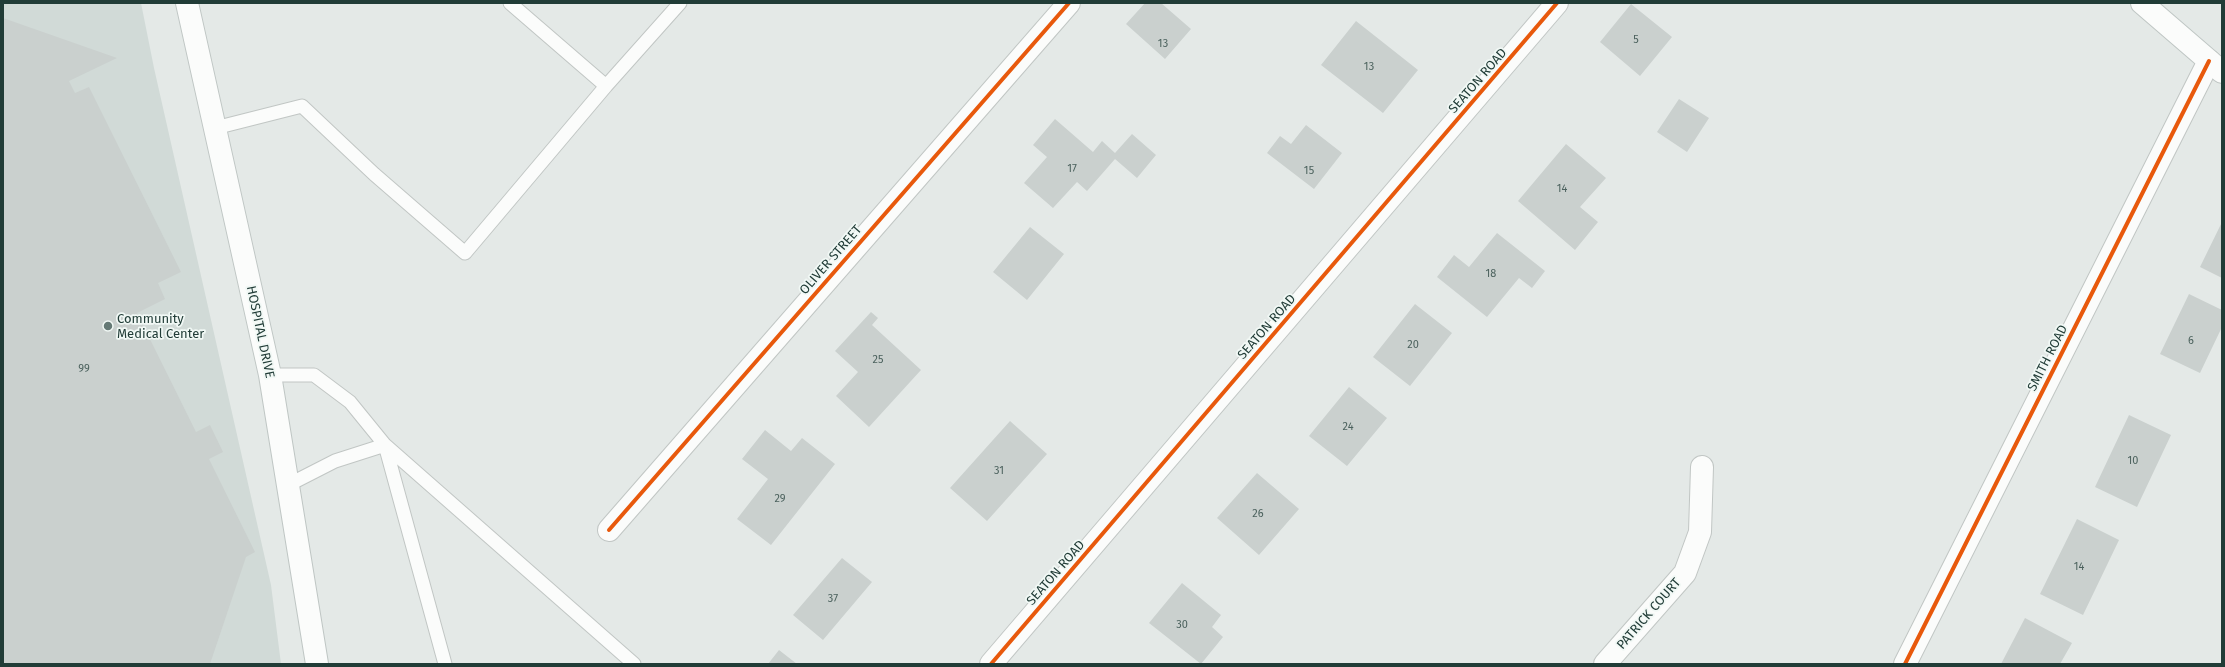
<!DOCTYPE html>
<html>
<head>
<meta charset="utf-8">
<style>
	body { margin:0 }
	#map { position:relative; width:2225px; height:667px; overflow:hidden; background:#e4e9e7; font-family:"Fira Sans",sans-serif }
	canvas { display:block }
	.frame { position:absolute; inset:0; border:4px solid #213c37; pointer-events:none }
</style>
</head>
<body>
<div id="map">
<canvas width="2225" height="667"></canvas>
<div class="frame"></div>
</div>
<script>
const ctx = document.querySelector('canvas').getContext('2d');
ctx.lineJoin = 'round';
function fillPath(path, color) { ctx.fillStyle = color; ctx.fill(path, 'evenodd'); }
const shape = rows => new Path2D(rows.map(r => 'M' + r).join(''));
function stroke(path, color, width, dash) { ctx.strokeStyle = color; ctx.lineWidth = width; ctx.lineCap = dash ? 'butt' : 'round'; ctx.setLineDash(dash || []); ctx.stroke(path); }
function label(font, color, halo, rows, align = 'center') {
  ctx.font = font + ' "Fira Sans",sans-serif'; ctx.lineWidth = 3.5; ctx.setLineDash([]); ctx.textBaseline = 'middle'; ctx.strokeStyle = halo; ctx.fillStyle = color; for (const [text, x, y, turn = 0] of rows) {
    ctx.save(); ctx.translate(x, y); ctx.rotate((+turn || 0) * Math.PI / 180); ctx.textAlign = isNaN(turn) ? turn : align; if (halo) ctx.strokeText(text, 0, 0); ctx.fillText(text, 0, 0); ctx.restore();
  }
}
fillPath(shape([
	[3,3,141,3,154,68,271,585,281,664,3,664]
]), '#d1dad7');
fillPath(shape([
	[1145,3,1161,3,1191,29,1165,59,1126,24],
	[1631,4,1672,37,1640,76,1600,42],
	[3,18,117,58,69,81,75,93,89,87,181,272,158,283,165,299,137,313,196,432,210,425,223,452,209,459,255,552,246,557,210,664,3,664],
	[1356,21,1418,70,1383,113,1321,65],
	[1679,99,1709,118,1687,152,1657,132],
	[1055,119,1093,152,1102,141,1115,153,1132,134,1156,155,1137,178,1115,159,1087,191,1077,182,1053,208,1024,183,1047,157,1033,145],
	[1306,125,1342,153,1314,189,1267,153,1280,136,1291,144],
	[1566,144,1606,178,1580,207,1598,222,1575,250,1518,201],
	[2222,222,2222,278,2200,267],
	[1030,227,1064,254,1027,300,993,272],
	[1497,233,1545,271,1532,288,1519,278,1487,317,1437,277,1454,255,1469,267],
	[2189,294,2222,310,2222,327,2200,373,2160,354],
	[1415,304,1452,333,1410,386,1373,357],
	[871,312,878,318,872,325,921,370,869,427,836,396,858,372,835,351],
	[1349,387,1387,418,1347,466,1309,436],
	[2129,415,2171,435,2137,507,2095,487],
	[1010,421,1047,454,987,521,950,488],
	[765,430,791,451,802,438,835,464,771,545,737,519,768,479,742,459],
	[1257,473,1299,509,1259,555,1217,518],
	[2077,519,2119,540,2083,615,2040,594],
	[842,558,872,582,823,640,793,615],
	[1182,583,1221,615,1212,627,1223,637,1201,664,1149,623],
	[2025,618,2072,643,2060,664,2001,664],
	[779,650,797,664,768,664]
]), '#cad0ce');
const lane = shape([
	[606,86,680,3],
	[215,128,302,106,374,174,465,253,606,86,510,3],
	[270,375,314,375,350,402,385,445,445,664],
	[288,485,335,461,385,445,634,664]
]);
const street = shape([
	[609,530,1069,3],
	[991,664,1557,3],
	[1605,664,1685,573,1700,532,1702,467],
	[1905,664,2209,61]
]);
const secondary = shape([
	[187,3,270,375,317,664],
	[2142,3,2222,72]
]);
stroke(lane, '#c1c6c4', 15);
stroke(street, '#c1c6c4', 24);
stroke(secondary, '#bfc6c4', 24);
stroke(lane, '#fbfcfb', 13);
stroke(street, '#fbfcfb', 22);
stroke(secondary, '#fbfcfb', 22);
stroke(shape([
	[609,530,1069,3],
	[991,664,1557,3],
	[1905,664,2209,61]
]), '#e8590c', 4);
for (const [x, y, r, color] of [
	[108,326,5,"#657975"]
]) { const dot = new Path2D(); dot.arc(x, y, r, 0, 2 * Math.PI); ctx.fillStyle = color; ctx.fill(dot); stroke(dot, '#f1f8f5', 1.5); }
label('11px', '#4c625e', null, [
	["5",1636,40],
	["13",1163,44],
	["13",1369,67],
	["17",1072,169],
	["15",1309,171],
	["14",1562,189],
	["18",1491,274],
	["6",2191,341],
	["20",1413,345],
	["25",878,360],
	["99",84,369],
	["24",1348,427],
	["10",2133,461],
	["31",999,471],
	["29",780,499],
	["26",1258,514],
	["14",2079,567],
	["37",833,599],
	["30",1182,625]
]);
label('13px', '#213c37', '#f1f8f5', [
	["SEATON ROAD",1478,81,-49],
	["OLIVER STREET",831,260,-49],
	["SEATON ROAD",1267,327,-49],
	["HOSPITAL DRIVE",260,332,78],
	["SMITH ROAD",2048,358,-63],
	["SEATON ROAD",1056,573,-49],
	["PATRICK COURT",1649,614,-49]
]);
label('13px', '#213c37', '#f1f8f5', [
	["Community",117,319],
	["Medical Center",117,334]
], 'left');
</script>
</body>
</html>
